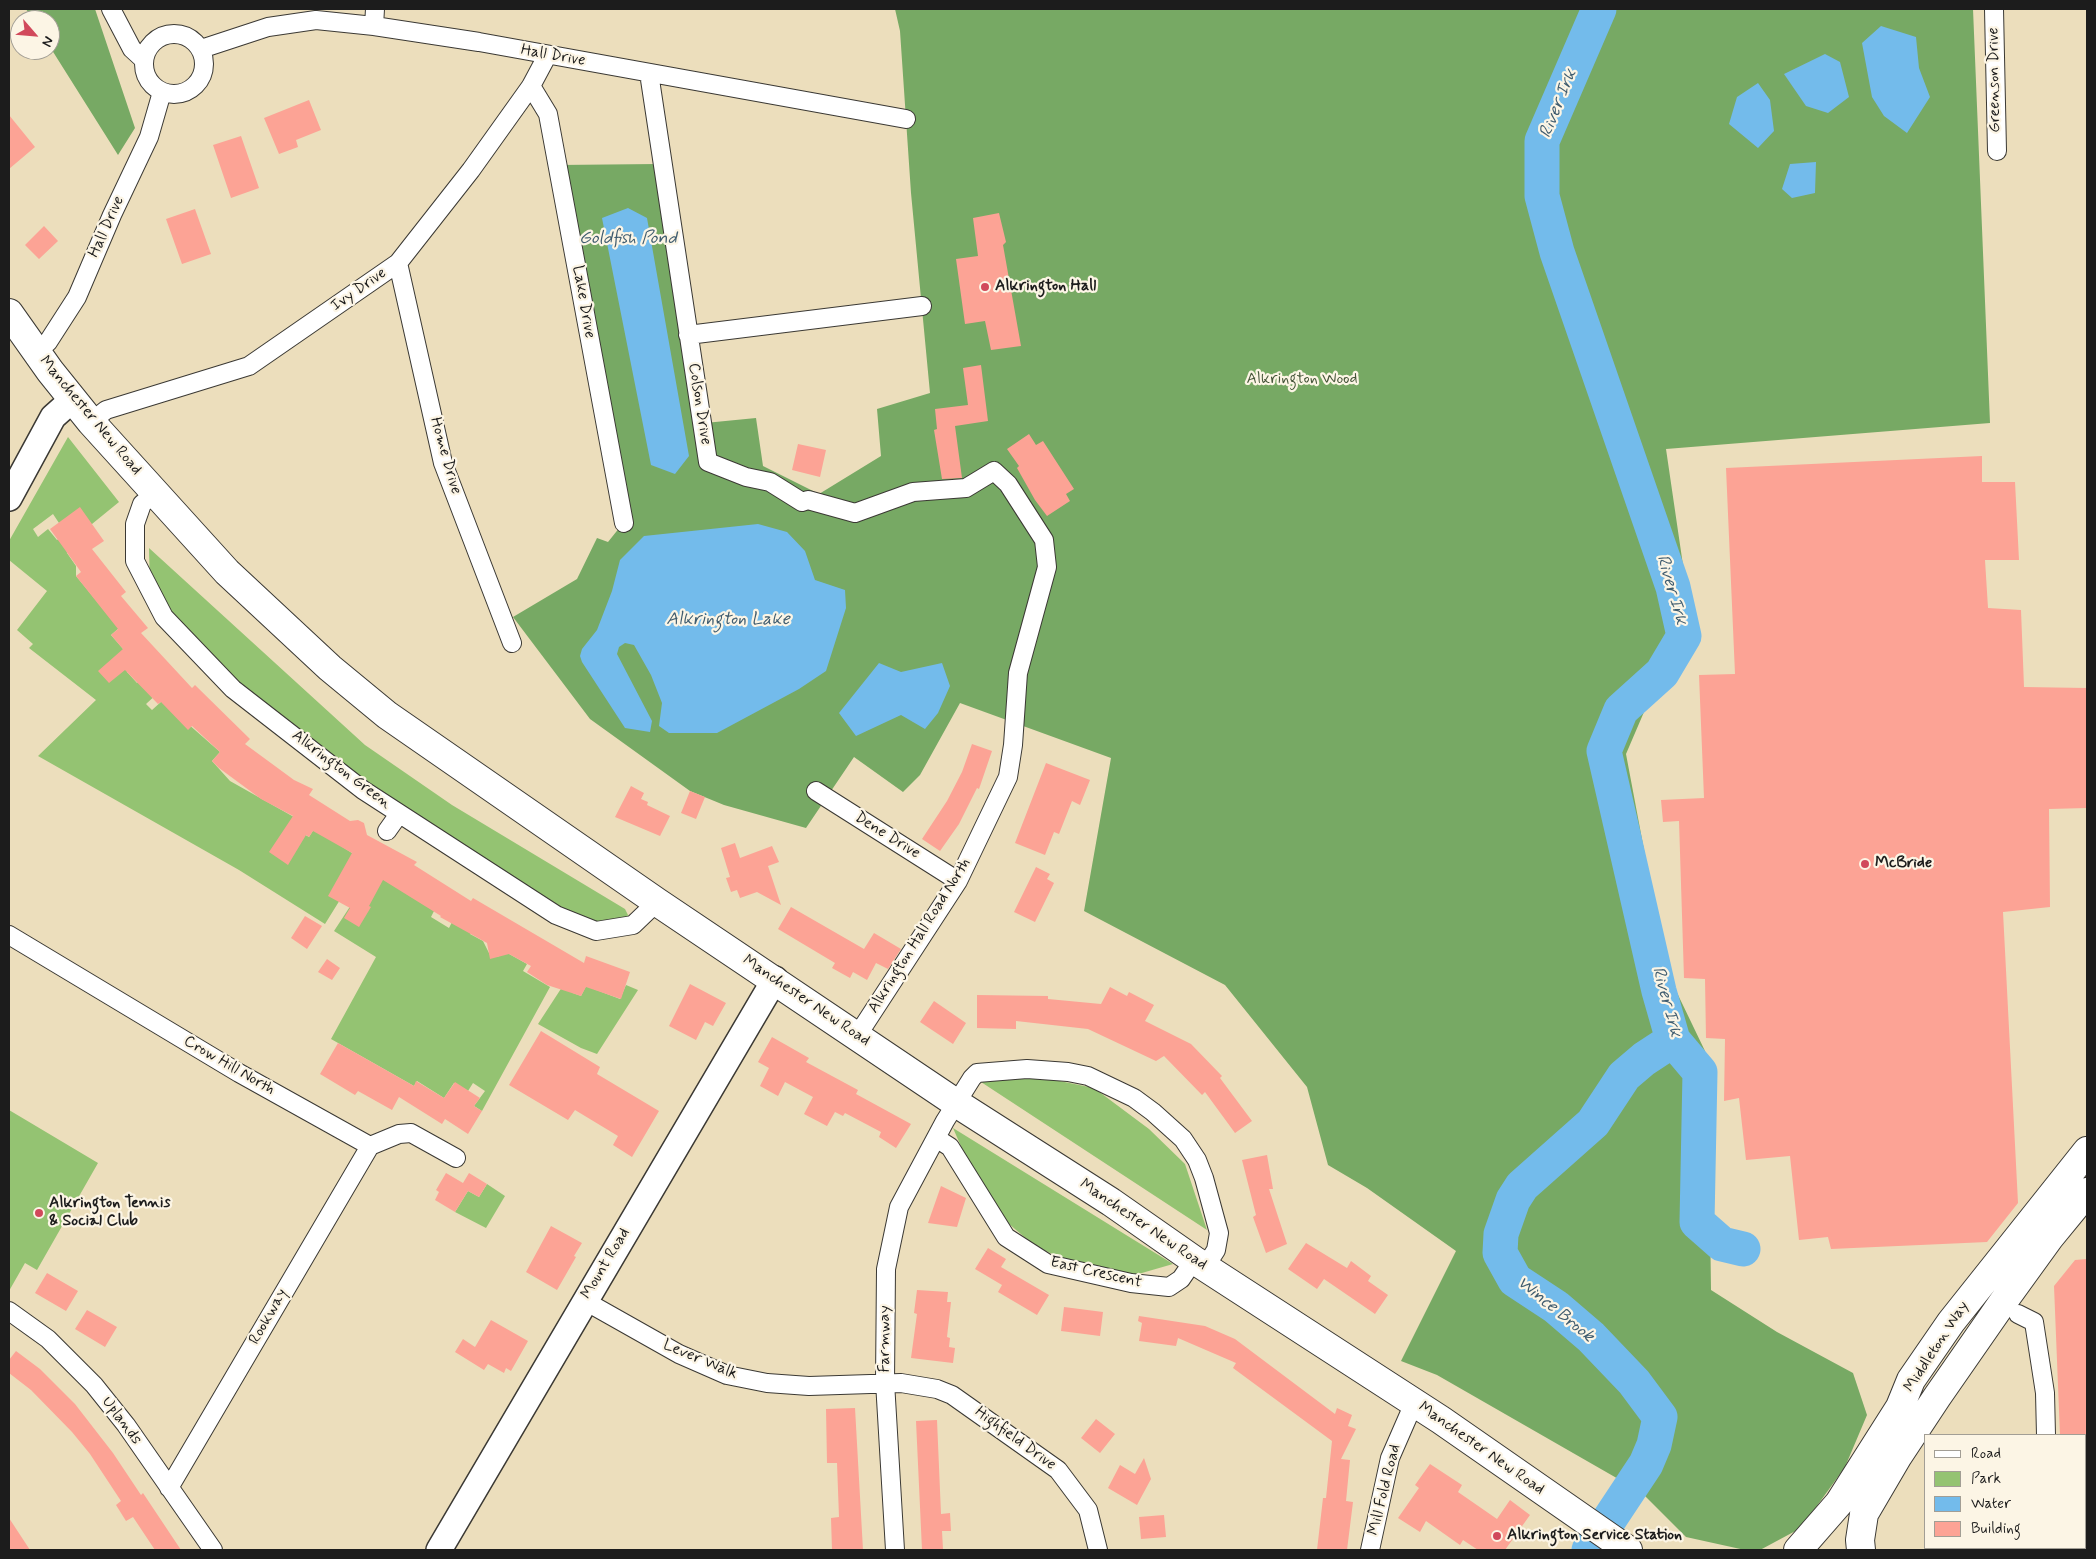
<!DOCTYPE html>
<html>
<head>
<meta charset="utf-8">
<style>
	body { margin:0 }
	#map { position:relative; width:2096px; height:1559px; overflow:hidden; background:#ecdebc; font-family:Mynerve,sans-serif }
	canvas { display:block }
	.frame { position:absolute; inset:0; border:10px solid #1c1c1c; pointer-events:none }
	.legend { position:absolute; left:1924px; top:1434px; width:162px; height:115px; box-sizing:border-box; background:#fcf5e5; border:1px solid #a29e95; margin:0; padding:6px 9px; list-style:none; font-size:15px; color:#1c1c1c }
	.legend li { display:flex; align-items:center; gap:10px; height:25px }
	.legend b { width:25px; border:1px solid #a29e95 }
	.north { position:absolute; left:10px; top:10px; width:50px; height:50px; box-sizing:border-box; background:#fcf5e5; border:1px solid #a29e95; border-radius:50%; rotate:117deg; font-size:14px; font-weight:700; line-height:20px; text-align:center; color:#1c1c1c }
	.north::after { content:''; display:block; margin:auto; width:18px; height:22px; background:#d1495b; clip-path:polygon(50% 0,100% 100%,50% 72%,0 100%) }
</style>
</head>
<body>
<div id="map">
<canvas width="2096" height="1559"></canvas>
<div class="frame"></div>
<ul class="legend">
<li><b style="height:6px;background:#fff"></b>Road</li>
<li><b style="height:14px;background:#94c372"></b>Park</li>
<li><b style="height:14px;background:#73bbeb"></b>Water</li>
<li><b style="height:14px;background:#fca395"></b>Building</li>
</ul>
<div class="north">N</div>
</div>
<script>
const ctx = document.querySelector('canvas').getContext('2d');
ctx.lineJoin = 'round';
function fillPath(path, color) { ctx.fillStyle = color; ctx.fill(path, 'evenodd'); }
const shape = rows => new Path2D(rows.map(r => 'M' + r).join(''));
function stroke(path, color, width, dash) { ctx.strokeStyle = color; ctx.lineWidth = width; ctx.lineCap = dash ? 'butt' : 'round'; ctx.setLineDash(dash || []); ctx.stroke(path); }
function label(font, color, halo, rows, align = 'center') {
  ctx.font = font + ' Mynerve,sans-serif'; ctx.lineWidth = 4.5; ctx.setLineDash([]); ctx.textBaseline = 'middle'; ctx.strokeStyle = halo; ctx.fillStyle = color; for (const [text, x, y, turn = 0] of rows) {
    ctx.save(); ctx.translate(x, y); ctx.rotate((+turn || 0) * Math.PI / 180); ctx.textAlign = isNaN(turn) ? turn : align; if (halo) ctx.strokeText(text, 0, 0); ctx.fillText(text, 0, 0); ctx.restore();
  }
}
fillPath(shape([
	[68,437,119,502,92,524,59,523,53,514,33,529,38,537,48,529,57,540,65,534,67,553,76,566,76,576,119,628,111,635,136,664,127,672,137,683,144,677,159,692,146,704,152,710,162,701,220,752,212,761,230,781,301,821,302,833,309,837,314,829,352,853,356,874,325,924,239,870,38,756,96,700,29,648,33,644,17,630,47,591,9,560,9,541],
	[149,548,365,745,452,805,625,909,633,925,596,931,399,814,216,670,150,590],
	[385,877,407,894,441,897,431,917,449,928,454,918,472,929,470,934,483,941,490,955,498,957,502,950,527,964,523,971,550,987,482,1111,474,1106,485,1091,473,1083,468,1091,454,1083,444,1098,417,1081,414,1086,331,1039,376,957,334,931,368,879],
	[566,981,573,993,581,996,586,986,620,999,626,985,638,990,597,1054,581,1048,538,1024],
	[1030,1075,1094,1088,1149,1129,1185,1164,1207,1230,981,1082],
	[9,1110,98,1163,37,1270,25,1263,9,1291],
	[953,1128,1173,1264,1128,1277,1072,1263,1035,1246,1009,1224,970,1167],
	[487,1184,505,1196,486,1228,455,1212,468,1191,479,1197]
]), '#94c372');
fillPath(shape([
	[26,9,95,9,135,128,118,155,50,47,50,20,33,20],
	[895,9,1973,9,1990,423,1666,449,1684,572,1694,613,1689,654,1644,712,1626,754,1667,972,1705,1051,1708,1073,1711,1290,1777,1332,1853,1373,1867,1415,1845,1467,1801,1528,1760,1550,1745,1550,1686,1537,1641,1492,1437,1375,1401,1361,1456,1251,1367,1188,1328,1165,1307,1087,1225,985,1084,911,1111,758,960,703,920,775,903,792,854,757,806,828,724,805,690,791,590,719,513,617,577,579,597,538,608,542,624,522,558,165,657,164,705,423,756,418,763,466,819,494,881,456,877,409,930,393,911,193,900,31]
]), '#77a964');
fillPath(shape([
	[1881,26,1916,37,1919,68,1930,97,1907,133,1884,116,1872,97,1862,43],
	[1825,54,1840,62,1849,97,1828,113,1806,106,1784,74],
	[1758,83,1770,100,1774,131,1758,148,1729,124,1737,97],
	[1816,162,1815,193,1792,198,1782,189,1790,164],
	[628,208,647,218,689,456,675,474,651,465,602,218],
	[758,524,787,532,805,551,815,580,845,590,846,608,826,671,799,689,717,733,669,733,659,726,662,703,651,675,634,645,625,643,619,647,617,654,652,721,650,732,625,728,582,662,580,656,582,649,597,630,612,591,620,560,644,536],
	[879,663,901,672,942,663,950,686,938,713,925,729,901,715,856,736,839,713]
]), '#73bbeb');
stroke(shape([
	[1599,9,1542,141,1542,196,1557,252,1673,587,1684,636,1662,673,1621,710,1604,751,1659,991,1673,1040,1700,1072,1697,1222,1722,1244,1743,1249],
	[1589,1550,1646,1464,1654,1445,1660,1417,1634,1382,1591,1337,1556,1307,1515,1280,1500,1253,1501,1234,1513,1200,1522,1186,1593,1123,1624,1076,1644,1059,1673,1040]
]), '#73bbeb', 35);
fillPath(shape([
	[309,100,321,130,296,140,298,147,279,154,264,118],
	[9,115,35,147,9,169],
	[241,136,259,188,231,198,213,145],
	[195,209,211,254,182,264,166,219],
	[999,213,1006,242,1003,245,1021,346,991,350,985,321,965,324,956,259,978,256,973,218],
	[44,226,58,241,39,259,25,245],
	[981,365,988,421,955,426,962,478,942,479,934,430,937,429,935,409,968,405,963,368],
	[1029,434,1036,445,1043,441,1074,489,1066,494,1070,501,1047,516,1035,500,1017,468,1019,466,1007,449],
	[798,444,826,450,820,477,792,470],
	[1982,456,1982,482,2015,482,2019,560,1985,560,1988,608,2021,610,2024,687,2087,688,2087,808,2049,809,2050,907,2003,912,2018,1203,1987,1242,1831,1249,1828,1237,1799,1240,1790,1156,1746,1160,1739,1098,1724,1101,1725,1039,1706,1038,1705,979,1684,978,1679,821,1663,822,1661,800,1704,798,1699,675,1735,674,1726,468],
	[80,507,104,541,92,549,126,592,121,596,148,628,141,633,192,688,195,685,250,739,245,744,294,780,313,789,309,795,350,821,358,820,364,823,367,835,417,862,414,865,471,901,473,898,584,963,586,956,630,972,621,999,586,987,581,996,547,985,527,972,531,966,509,954,490,959,487,943,440,917,441,916,383,880,369,906,371,907,359,927,344,918,350,908,328,896,352,853,313,831,309,837,306,835,288,865,269,852,293,816,261,799,219,768,212,761,220,752,192,726,188,730,161,702,158,704,125,670,109,683,98,671,123,649,111,635,118,629,76,576,81,572,50,529],
	[972,744,992,751,979,789,977,788,959,824,940,851,922,839,947,801,962,772],
	[1046,763,1090,780,1080,805,1072,801,1059,834,1054,832,1045,855,1015,843],
	[631,786,644,793,641,799,648,802,647,805,670,816,660,836,615,817],
	[690,791,705,797,696,819,681,813],
	[735,843,740,858,772,846,779,862,768,866,781,905,757,892,740,898,737,890,731,892,726,878,730,877,721,848],
	[1036,867,1050,874,1047,879,1054,883,1035,922,1014,912],
	[791,907,864,949,874,933,901,949,888,969,876,963,867,980,853,972,850,978,832,968,835,963,778,929],
	[305,916,322,926,307,949,291,938],
	[327,959,340,968,332,980,318,972],
	[690,984,726,1003,713,1026,705,1022,696,1040,669,1026],
	[1110,987,1127,996,1129,992,1154,1005,1145,1021,1191,1044,1222,1076,1220,1078,1252,1121,1235,1133,1205,1092,1202,1095,1164,1056,1156,1061,1088,1029,1016,1021,1016,1029,977,1028,977,995,1048,996,1048,999,1101,1004],
	[934,1001,966,1023,953,1044,920,1022],
	[541,1031,600,1067,597,1074,659,1111,632,1157,613,1145,618,1136,575,1110,568,1120,509,1085],
	[772,1037,809,1058,806,1062,858,1090,856,1094,911,1124,896,1148,879,1137,881,1132,845,1113,843,1116,835,1112,827,1126,804,1114,813,1097,785,1082,778,1096,760,1086,769,1068,758,1062],
	[338,1043,414,1086,416,1081,444,1098,455,1082,480,1098,474,1106,482,1111,468,1134,445,1119,442,1124,399,1097,392,1110,358,1091,355,1095,320,1074],
	[1267,1155,1273,1189,1269,1189,1287,1244,1266,1253,1253,1217,1256,1215,1242,1160],
	[446,1173,463,1183,469,1173,487,1184,479,1197,468,1191,455,1212,435,1200,439,1192,436,1190],
	[941,1186,966,1198,957,1227,928,1223],
	[551,1226,582,1243,574,1256,576,1257,557,1290,526,1272],
	[1306,1243,1347,1268,1351,1261,1371,1276,1368,1281,1388,1295,1375,1314,1324,1279,1317,1289,1288,1269],
	[988,1248,1006,1259,1001,1267,1049,1295,1037,1315,998,1292,1002,1285,975,1269],
	[2087,1259,2087,1435,2060,1435,2054,1286,2075,1260],
	[47,1273,78,1291,66,1311,35,1293],
	[917,1290,948,1292,947,1302,951,1302,947,1337,950,1338,949,1347,955,1348,953,1363,911,1358,917,1314,914,1313],
	[1064,1307,1103,1312,1100,1336,1061,1331],
	[87,1310,117,1327,105,1347,75,1329],
	[1139,1316,1205,1326,1235,1339,1335,1414,1337,1408,1352,1415,1348,1426,1356,1429,1341,1459,1350,1460,1346,1501,1353,1502,1347,1550,1317,1550,1323,1498,1326,1498,1332,1441,1233,1368,1236,1363,1178,1338,1176,1346,1139,1341,1142,1323,1138,1321],
	[491,1320,528,1341,511,1371,506,1368,504,1373,488,1364,484,1370,455,1352,463,1339,475,1347],
	[16,1351,40,1369,75,1404,113,1453,141,1495,143,1493,181,1550,155,1550,133,1517,126,1521,116,1505,121,1501,90,1454,72,1432,31,1390,9,1373,9,1360],
	[855,1408,863,1550,832,1550,831,1518,839,1517,837,1463,827,1463,826,1409],
	[1096,1419,1115,1434,1100,1453,1081,1438],
	[937,1420,941,1514,950,1513,951,1531,942,1531,943,1549,922,1550,916,1421],
	[1144,1458,1151,1479,1137,1505,1108,1488,1120,1465,1135,1474],
	[1430,1464,1462,1485,1458,1492,1497,1519,1510,1500,1530,1515,1505,1550,1478,1550,1463,1540,1460,1545,1426,1521,1420,1532,1398,1518,1419,1488,1415,1485],
	[1164,1515,1166,1537,1141,1539,1139,1517],
	[9,1518,30,1550,9,1550]
]), '#fca395');
const street = shape([
	[111,9,132,49,144,60],
	[1994,9,1997,151],
	[374,26,375,9],
	'144 64a30 30 0 1 1 60 0a30 30 0 1 1-60 0Z',
	[201,49,268,27,316,20,374,26,479,42,906,119],
	[649,73,708,462,746,477,770,482,802,502,808,500,855,513,913,492,966,488,994,471,1008,484,1044,540,1047,567,1018,673,1013,745,1008,777,958,881,857,1036],
	[531,86,548,114,624,523],
	[398,263,443,463,512,643],
	[688,335,922,306],
	[36,352,48,342,77,297,112,215,149,137,162,92],
	[91,422,106,410,249,366,398,263,471,170,531,86,547,56],
	[155,493,142,504,135,524,135,561,164,617,233,689,363,790,556,915,596,931,633,925,657,902],
	[816,791,958,881],
	[387,831,399,814],
	[9,935,239,1073,370,1146],
	[936,1138,950,1147,1006,1237,1048,1264,1131,1283,1169,1287,1181,1279,1194,1260],
	[370,1146,399,1134,411,1133,456,1158],
	[585,1301,679,1354,727,1375,767,1383,809,1386,901,1383,937,1389,952,1395,1058,1470,1088,1510,1098,1550],
	[9,1311,48,1339,94,1385,126,1425,213,1550],
	[2018,1314,2034,1322,2045,1393,2046,1435],
	[169,1488,370,1146],
	[2051,1548,2052,1550],
	[895,1550,885,1382,886,1269,899,1207,945,1121,972,1078,977,1073,1027,1069,1068,1072,1088,1076,1134,1098,1153,1112,1183,1139,1197,1160,1204,1178,1219,1233,1216,1250,1205,1267],
	[1370,1550,1390,1458,1414,1403]
]);
const secondary = shape([
	[9,498,53,417,72,400],
	[439,1550,775,979]
]);
const primary = shape([
	[9,313,50,371,91,422,227,572,330,668,387,715,657,902,956,1103,1111,1202,1194,1260,1441,1420,1628,1550],
	[1798,1550,1839,1503,1900,1407,1911,1380,1951,1322,2087,1151],
	[1861,1550,1860,1540,1864,1514,1898,1456,1937,1397,2003,1302,2050,1237,2087,1192]
]);
stroke(street, '#3b3934', 20);
stroke(secondary, '#3b3934', 28);
stroke(primary, '#3b3934', 30);
stroke(street, '#fff', 18);
stroke(secondary, '#fff', 25);
stroke(primary, '#fff', 28);
for (const [x, y, r, color] of [
	[985,287,5,"#d1495b"],
	[1865,864,5,"#d1495b"],
	[39,1213,5,"#d1495b"],
	[1497,1536,5,"#d1495b"]
]) { const dot = new Path2D(); dot.arc(x, y, r, 0, 2 * Math.PI); ctx.fillStyle = color; ctx.fill(dot); stroke(dot, '#fcf5e5', 2); }
label('16px', '#1c1c1c', '#fcf5e5', [
	["Hall Drive",553,56,10],
	["Greenson Drive",1995,80,-91],
	["Hall Drive",107,227,-66],
	["Ivy Drive",359,290,-35],
	["Lake Drive",583,302,80],
	["Colson Drive",699,404,81],
	["Manchester New Road",90,416,50],
	["Home Drive",445,456,74],
	["Alkrington Green",341,770,37],
	["Dene Drive",887,836,32],
	["Alkrington Hall Road North",920,936,-58],
	["Manchester New Road",806,1001,34],
	["Crow Hill North",229,1066,30],
	["Manchester New Road",1143,1225,34],
	["Mount Road",606,1264,-59],
	["East Crescent",1096,1273,13],
	["Rookway",269,1317,-60],
	["Farmway",886,1339,-90],
	["Middleton Way",1937,1347,-57],
	["Lever Walk",700,1360,23],
	["Uplands",121,1421,53],
	["Highfield Drive",1015,1439,36],
	["Manchester New Road",1481,1449,35],
	["Mill Fold Road",1385,1490,-76]
]);
label('bold 16px', '#1c1c1c', '#fcf5e5', [
	["Alkrington Hall",995,287],
	["McBride",1875,864],
	["Alkrington Tennis",49,1204],
	["& Social Club",49,1222],
	["Alkrington Service Station",1507,1536]
], 'left');
label('16px', '#46563a', '#fcf5e5', [
	["Alkrington Wood",1302,380]
]);
label('italic 18px', '#3f5c6f', '#fcf5e5', [
	["River Irk",1559,104,-68],
	["Goldfish Pond",628,239],
	["River Irk",1671,590,74],
	["Alkrington Lake",728,620],
	["River Irk",1666,1002,75],
	["Wince Brook",1555,1310,39]
]);
</script>
</body>
</html>
